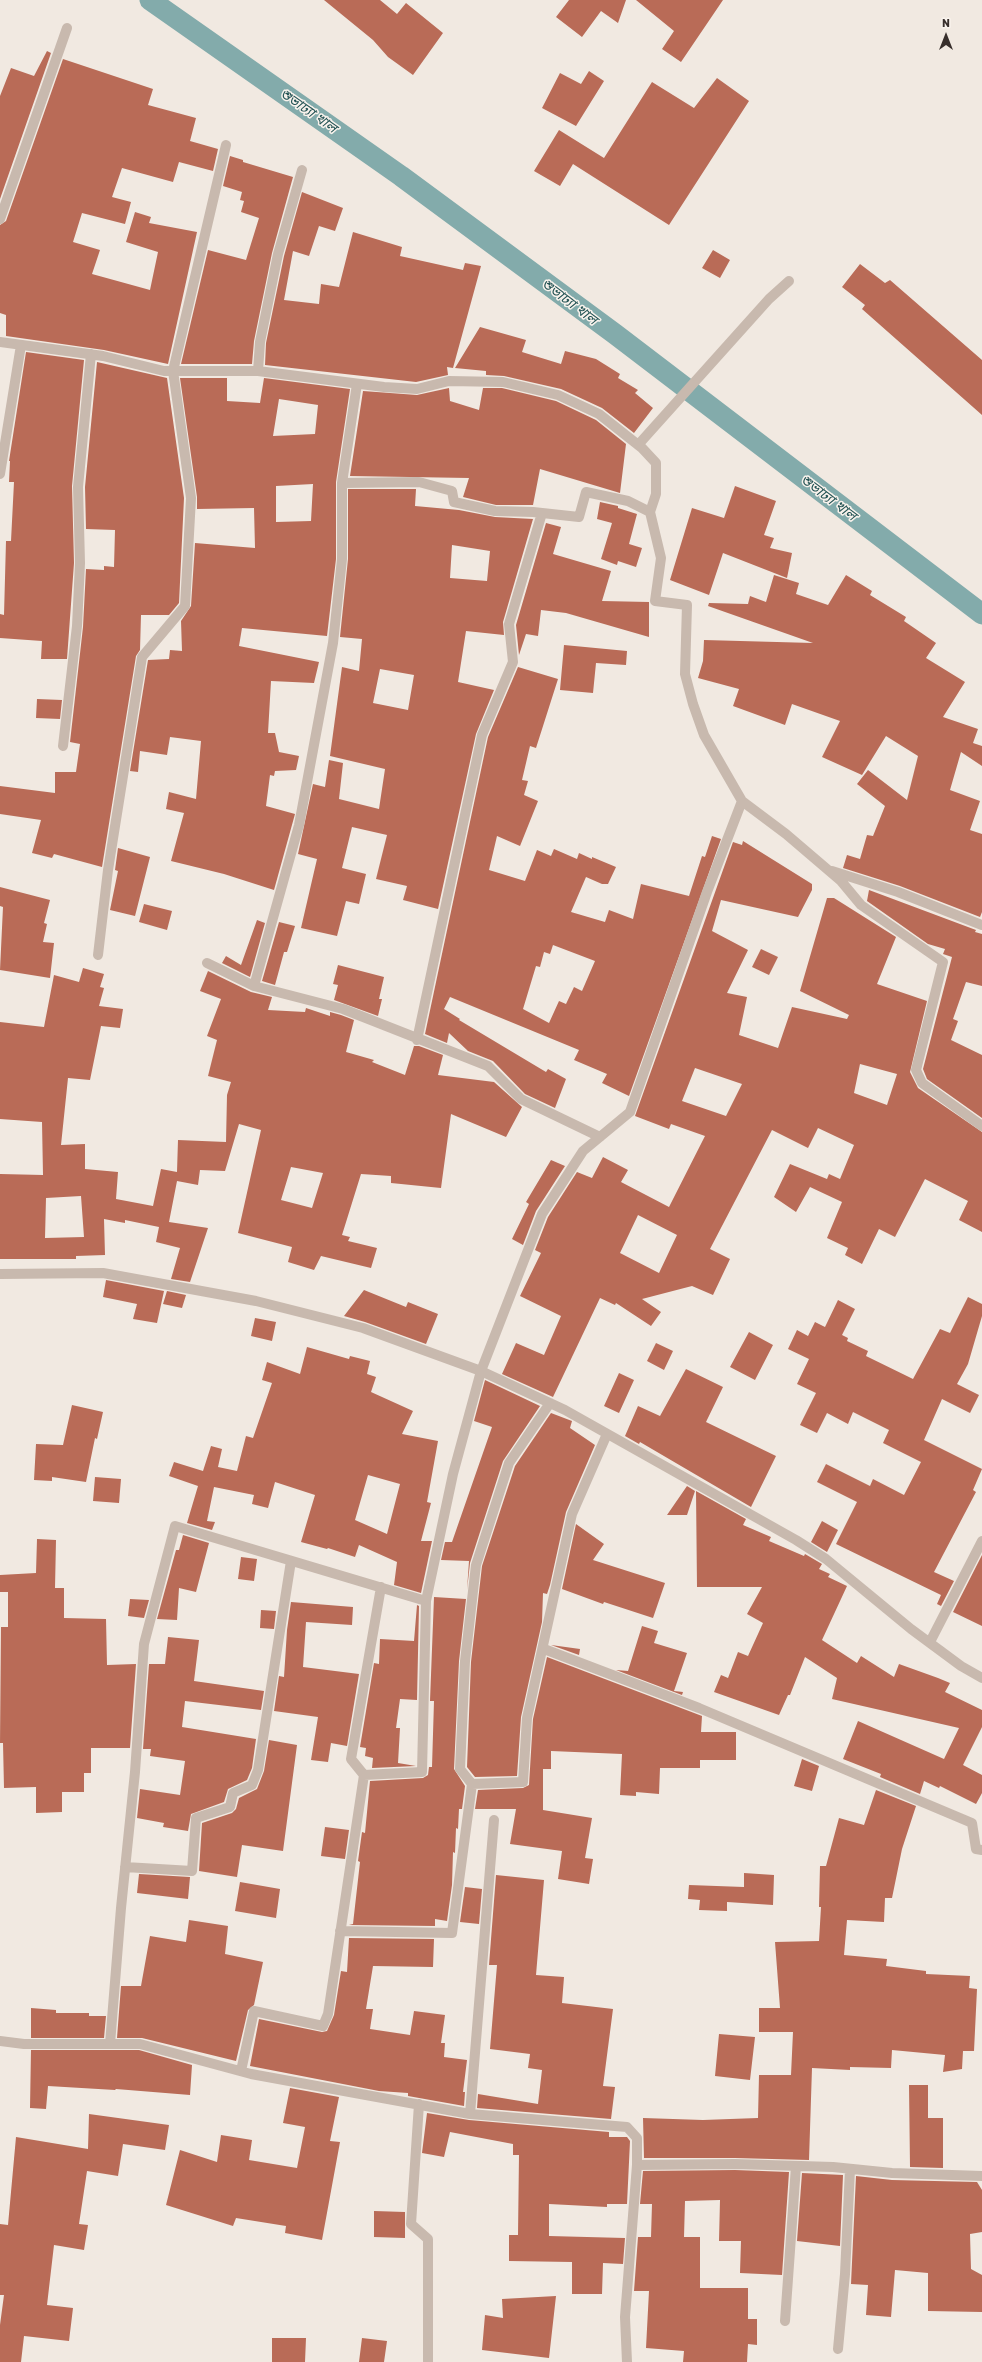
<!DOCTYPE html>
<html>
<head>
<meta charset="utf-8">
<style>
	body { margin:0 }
	#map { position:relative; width:982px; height:2362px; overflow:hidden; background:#f1e9e1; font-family:Rubik,sans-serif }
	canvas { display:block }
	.north { position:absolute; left:926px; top:16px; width:40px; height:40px; -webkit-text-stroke:3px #f9f3ed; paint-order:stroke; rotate:0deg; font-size:11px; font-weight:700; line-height:16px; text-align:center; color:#382f2c }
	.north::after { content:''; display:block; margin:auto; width:14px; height:18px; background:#382f2c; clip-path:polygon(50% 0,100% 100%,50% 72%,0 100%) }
</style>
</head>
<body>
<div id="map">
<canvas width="982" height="2362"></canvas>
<div class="north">N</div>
</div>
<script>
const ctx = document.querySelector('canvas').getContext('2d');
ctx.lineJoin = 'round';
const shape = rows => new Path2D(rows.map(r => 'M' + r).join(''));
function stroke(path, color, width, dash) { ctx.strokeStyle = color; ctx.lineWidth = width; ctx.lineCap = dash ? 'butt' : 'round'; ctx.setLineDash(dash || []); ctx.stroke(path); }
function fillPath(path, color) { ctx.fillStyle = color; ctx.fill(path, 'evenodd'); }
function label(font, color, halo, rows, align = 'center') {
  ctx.font = font + ' Rubik,"Noto Sans Bengali",sans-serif'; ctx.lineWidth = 3; ctx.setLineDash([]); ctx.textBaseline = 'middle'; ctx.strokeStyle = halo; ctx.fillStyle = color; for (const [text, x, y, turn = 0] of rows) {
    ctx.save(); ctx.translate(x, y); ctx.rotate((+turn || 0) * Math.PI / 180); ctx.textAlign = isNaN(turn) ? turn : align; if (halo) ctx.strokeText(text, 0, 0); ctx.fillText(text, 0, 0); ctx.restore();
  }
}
stroke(shape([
	[150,0,401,176,615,334,982,614]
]), '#83abab', 21);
fillPath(shape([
	[324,0,380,0,397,14,406,3,443,33,413,75,388,57,373,40],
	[569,0,626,0,618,23,601,11,582,37,556,17],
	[636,0,723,0,681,62,662,49,674,31],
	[47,51,51,53,0,199,0,96,11,68,34,76],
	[63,59,153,89,148,105,196,118,190,141,218,149,213,171,179,162,173,182,122,168,112,197,131,202,125,224,82,213,73,242,100,250,92,274,150,290,158,252,126,242,135,212,151,217,149,223,197,232,168,364,104,350,6,336,6,315,0,313,0,225,6,221],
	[589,71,604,81,576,126,542,108,560,73,581,84],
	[717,78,749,101,669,225,573,164,560,186,534,171,559,130,604,158,652,82,694,108],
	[230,156,243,160,243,162,293,177,272,253,254,341,252,364,181,364,208,250,246,260,259,218,241,212,244,201,240,200,242,192,223,186],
	[302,192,343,208,335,231,319,226,309,256,293,251,284,300,319,304,321,284,339,287,353,232,402,247,400,256,463,270,465,263,481,266,453,368,447,367,448,375,416,382,265,365,266,343,284,256],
	[713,250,730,260,720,278,702,268],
	[860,264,885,283,890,280,982,360,982,415,862,309,865,305,842,287],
	[480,327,526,340,522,352,561,364,565,351,596,359,620,374,618,378,638,390,635,393,653,408,634,433,602,408,561,389,504,376,486,375,486,371,455,368],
	[26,352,84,360,72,486,74,563,67,659,41,659,42,641,0,638,0,614,4,615,6,541,11,541,14,482,9,482,10,461,9,461],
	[97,362,167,378,184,498,179,603,169,615,141,615,140,650,136,656,102,867,54,854,52,858,32,853,41,820,0,814,0,786,55,793,55,772,76,772,80,744,70,742,83,627,86,569,104,570,104,566,114,567,115,530,86,529,85,487],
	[180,378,227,378,227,401,260,403,264,378,350,389,336,482,336,559,327,636,242,628,239,646,319,662,314,683,271,681,268,733,275,733,279,752,299,756,296,770,275,771,274,776,270,775,266,806,295,814,274,890,224,874,171,861,184,813,166,809,169,792,196,799,201,741,170,737,167,755,140,751,138,772,130,771,148,660,169,659,170,650,182,651,181,621,191,606,195,543,255,548,254,508,197,509,197,497],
	[279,399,318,405,315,434,273,436],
	[313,484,311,521,276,522,276,486],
	[449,388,450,401,479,410,483,388,502,388,556,401,596,420,626,444,620,493,540,469,533,505,496,505,463,497,469,478,350,476,363,391,417,395],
	[735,486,776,501,764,535,774,538,770,548,792,553,787,578,723,553,709,595,670,580,692,508,724,518],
	[348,489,416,489,415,506,459,510,495,517,533,519,503,622,504,635,466,631,458,682,494,690,476,734,438,909,403,900,407,886,376,879,387,835,352,827,342,868,366,874,359,904,346,901,337,936,301,928,317,859,298,854,313,784,325,787,329,760,343,763,339,799,379,809,385,769,330,756,342,667,359,671,362,639,340,637,348,559],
	[452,545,490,551,487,581,450,578],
	[380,669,414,675,408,710,373,703],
	[600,502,618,506,618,508,637,514,629,544,642,548,636,567,618,561,617,565,601,559,612,523,597,519],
	[546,523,561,527,553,554,611,571,602,601,649,602,649,637,566,613,541,610,538,636,526,634,519,655,516,625],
	[774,575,799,583,796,594,828,605,846,575,872,591,870,595,906,617,904,621,936,643,926,658,965,682,943,717,978,729,973,743,982,746,982,766,961,752,950,790,980,801,970,830,982,834,982,912,980,917,900,886,843,868,847,855,860,859,867,835,873,836,885,806,857,784,868,770,907,800,918,756,886,736,862,775,822,757,840,721,792,704,785,725,733,706,739,689,698,678,703,661,704,640,813,643,708,606,709,603,748,604,750,596,766,602],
	[564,645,627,651,626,665,596,663,593,693,560,690],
	[518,667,558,679,536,748,530,746,522,780,528,781,524,795,538,801,520,846,497,836,489,870,525,881,537,850,551,856,554,849,577,859,579,853,592,859,592,857,616,867,608,884,602,884,586,877,571,912,605,922,609,910,633,919,641,884,689,896,702,856,705,857,712,836,721,839,629,1096,602,1083,607,1074,574,1060,579,1050,450,997,444,1009,460,1019,459,1020,546,1072,548,1069,566,1079,555,1108,525,1094,493,1061,468,1051,449,1033,447,1043,425,1034,488,737],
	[553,945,595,961,582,991,574,987,566,1004,559,1001,549,1023,523,1009,536,966,540,967,544,952,550,954],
	[37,699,62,700,60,719,36,718],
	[743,841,812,884,812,890,798,917,721,900,712,931,748,950,727,993,747,997,739,1035,778,1048,792,1007,847,1019,849,1015,800,991,827,898,834,898,896,937,877,984,927,1001,910,1072,918,1088,982,1132,982,1232,959,1220,968,1201,925,1179,895,1237,879,1229,862,1264,845,1255,848,1248,827,1238,842,1202,810,1187,796,1212,774,1197,790,1164,827,1179,829,1174,840,1179,854,1145,818,1128,808,1148,772,1130,710,1249,730,1259,713,1295,692,1286,642,1299,661,1312,651,1326,616,1303,615,1305,600,1298,553,1397,502,1374,516,1343,544,1355,561,1316,520,1296,541,1253,535,1250,548,1217,577,1172,592,1178,603,1157,628,1170,621,1182,669,1207,705,1136,671,1124,669,1129,635,1116,733,842,742,845],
	[860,1064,897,1074,887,1105,854,1093],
	[695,1068,742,1084,726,1116,682,1101],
	[638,1215,677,1235,659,1273,620,1253],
	[118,848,150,857,135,916,110,910,118,871,115,870],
	[0,887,50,900,44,923,47,924,43,942,54,943,50,978,0,970,3,907,0,906],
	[869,890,976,930,975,932,982,934,982,986,966,982,953,1019,958,1021,951,1040,982,1055,982,1118,927,1079,923,1069,952,957,943,954,945,949,928,944,867,901],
	[144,904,172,911,167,930,139,922],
	[257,920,265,923,250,977,222,963,226,956,241,965],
	[279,922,295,926,287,952,284,952,275,985,262,981],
	[761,949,778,957,769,975,752,967],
	[338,965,384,977,379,999,382,999,378,1016,334,1000,338,985,333,984],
	[83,968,104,974,100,987,104,988,99,1006,123,1009,120,1028,101,1026,90,1080,68,1078,61,1145,85,1144,85,1169,118,1172,116,1199,153,1206,161,1169,177,1172,178,1140,226,1142,227,1095,231,1082,208,1076,217,1040,207,1036,221,999,200,991,208,971,251,992,272,997,268,1010,305,1012,306,1008,330,1016,330,1012,341,1015,354,1020,346,1052,374,1060,372,1062,405,1075,414,1046,419,1046,443,1055,438,1075,494,1082,522,1107,506,1137,451,1114,441,1188,391,1183,391,1176,361,1174,342,1235,350,1237,348,1241,377,1248,371,1268,321,1256,314,1270,288,1262,292,1247,238,1233,261,1130,239,1124,225,1171,200,1170,198,1185,177,1181,169,1222,208,1228,190,1282,171,1279,180,1248,156,1242,159,1227,125,1220,125,1223,104,1219,105,1255,76,1256,76,1259,0,1259,0,1174,43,1175,42,1122,0,1119,0,1022,44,1027,54,975,79,982],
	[291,1167,323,1173,312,1208,281,1200],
	[81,1196,84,1237,45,1238,46,1198],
	[551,1160,565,1166,536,1211,523,1245,512,1239,529,1204,526,1202],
	[106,1280,164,1291,157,1323,133,1319,137,1304,103,1297],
	[364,1290,406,1307,408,1302,438,1314,426,1344,365,1322,344,1316],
	[167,1291,186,1295,182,1308,163,1304],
	[968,1297,982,1304,982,1316,968,1364,957,1384,979,1395,970,1413,942,1399,924,1440,982,1469,973,1490,976,1492,934,1572,954,1581,941,1606,937,1604,941,1595,836,1544,857,1502,817,1482,826,1464,870,1486,873,1479,904,1495,921,1462,883,1443,889,1430,853,1412,848,1424,827,1413,817,1433,800,1425,816,1393,797,1384,809,1359,788,1349,797,1330,808,1336,815,1322,825,1327,838,1300,855,1309,842,1335,848,1338,847,1341,868,1351,866,1356,913,1379,940,1329,950,1333],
	[255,1318,276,1322,272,1341,251,1336],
	[749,1332,773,1345,755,1380,730,1367],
	[656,1343,673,1351,664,1370,647,1361],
	[307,1347,349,1359,350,1356,370,1361,367,1374,376,1377,371,1392,413,1411,402,1434,438,1441,427,1502,431,1503,421,1541,432,1541,421,1593,394,1585,397,1562,359,1545,355,1557,328,1548,327,1549,301,1542,315,1495,275,1482,268,1508,252,1504,254,1495,214,1487,207,1521,215,1522,212,1530,187,1523,198,1486,169,1476,174,1462,203,1471,211,1446,222,1449,218,1467,237,1471,246,1436,253,1438,272,1383,262,1380,267,1362,300,1374],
	[368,1475,400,1484,387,1534,355,1520],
	[686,1369,723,1387,706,1422,776,1456,751,1507,640,1442,639,1444,625,1436,638,1406,660,1416],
	[619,1373,634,1380,619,1413,604,1406],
	[485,1380,540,1406,503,1461,470,1563,467,1590,469,1561,441,1560,445,1542,452,1542,492,1427,474,1421],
	[72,1405,103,1412,97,1439,95,1438,86,1482,52,1477,52,1481,34,1480,36,1444,63,1445],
	[551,1413,572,1421,570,1428,595,1445,566,1512,550,1585,547,1594,543,1593,542,1622,521,1717,517,1776,475,1777,467,1767,471,1662,482,1566,515,1466],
	[95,1477,121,1479,119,1503,93,1501],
	[687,1486,695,1491,687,1515,667,1515],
	[696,1491,746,1519,743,1525,771,1537,769,1541,804,1556,805,1554,822,1564,819,1569,830,1574,828,1577,847,1586,822,1640,857,1663,861,1656,894,1677,899,1664,938,1678,950,1683,945,1692,982,1710,982,1727,963,1765,982,1775,982,1793,976,1804,940,1786,939,1788,924,1781,920,1794,880,1777,881,1774,843,1759,858,1721,944,1759,959,1728,832,1699,837,1678,805,1657,790,1695,788,1695,779,1715,714,1692,721,1675,728,1678,738,1652,748,1656,763,1623,747,1614,762,1587,697,1587],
	[822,1521,838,1530,827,1552,811,1542],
	[576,1524,604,1544,593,1560,665,1583,653,1618,604,1602,603,1604,562,1589],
	[183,1535,209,1543,196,1592,179,1588,177,1620,157,1619,176,1550,179,1550],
	[37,1539,56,1540,55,1588,64,1588,64,1618,106,1619,107,1665,136,1664,130,1748,91,1748,91,1773,84,1773,84,1792,62,1792,62,1812,36,1813,36,1787,4,1788,3,1743,0,1743,1,1627,8,1627,8,1592,0,1592,0,1575,36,1573],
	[982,1555,982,1626,953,1612],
	[241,1557,257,1559,254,1581,238,1579],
	[434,1597,466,1599,459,1661,454,1769,465,1786,462,1809,459,1809,458,1829,456,1828,455,1853,453,1852,452,1885,447,1921,435,1919,435,1926,349,1925,353,1924,360,1862,358,1861,362,1832,365,1833,370,1781,423,1778,428,1775,429,1767,432,1767,434,1701,430,1701],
	[130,1599,149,1600,144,1618,128,1616],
	[291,1602,353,1607,352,1625,306,1622,303,1667,359,1674,347,1746,331,1743,328,1762,311,1760,318,1717,274,1711,279,1676,284,1677,287,1630],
	[417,1605,419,1606,417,1700,400,1699,396,1728,400,1728,398,1763,416,1766,372,1768,373,1758,365,1756,366,1748,360,1747,374,1663,379,1664,380,1639,414,1641],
	[261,1610,276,1611,274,1629,260,1628],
	[642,1626,658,1631,654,1643,687,1653,674,1691,683,1692,682,1695,616,1670,628,1671],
	[168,1637,199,1640,194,1681,264,1691,261,1710,185,1701,182,1727,256,1739,252,1768,247,1780,228,1789,224,1802,191,1814,188,1831,163,1827,164,1823,137,1818,140,1789,180,1795,185,1761,150,1756,151,1749,143,1749,149,1664,165,1664],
	[551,1645,580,1649,579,1655],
	[547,1657,702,1716,701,1732,736,1732,736,1760,700,1760,700,1768,660,1768,659,1794,636,1792,636,1796,620,1795,622,1754,551,1751,551,1769,543,1769,543,1810,592,1818,585,1858,593,1859,589,1884,558,1879,562,1851,510,1844,516,1809,475,1809,478,1790,523,1788,529,1785,533,1719],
	[269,1740,297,1745,283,1851,242,1845,237,1877,199,1871,202,1823,232,1813,236,1809,239,1798,257,1789,264,1771],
	[802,1759,819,1766,812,1791,794,1786],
	[876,1790,916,1806,902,1849,892,1898,885,1898,884,1922,847,1920,844,1955,887,1959,886,1966,926,1971,926,1974,970,1976,969,1988,977,1989,974,2051,963,2051,962,2069,943,2072,945,2055,892,2050,891,2068,850,2067,850,2070,812,2068,809,2160,735,2158,644,2158,643,2118,703,2120,758,2118,759,2075,791,2075,793,2032,759,2032,759,2008,780,2008,775,1942,819,1941,821,1907,819,1907,820,1866,826,1866,839,1818,864,1825],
	[325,1827,349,1830,345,1859,321,1856],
	[744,1873,774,1875,773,1905,727,1902,727,1911,699,1910,700,1900,688,1899,689,1885,744,1887],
	[139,1874,190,1877,188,1899,137,1893],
	[496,1875,544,1880,536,1975,564,1977,562,2003,613,2009,603,2086,615,2087,611,2119,477,2108,478,2094,538,2104,542,2070,528,2068,530,2054,490,2049,497,1965,489,1965],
	[240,1882,280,1889,276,1918,235,1911],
	[465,1887,482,1889,479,1924,460,1922],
	[189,1920,228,1926,225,1954,263,1962,254,2005,248,2010,236,2061,142,2038,117,2038,121,1986,141,1986,150,1936,186,1942],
	[349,1938,434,1939,433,1967,373,1966,366,2009,373,2009,370,2029,410,2035,414,2011,445,2015,441,2043,445,2043,444,2057,467,2060,463,2092,465,2092,464,2106,408,2096,408,2093,379,2091,250,2066,259,2019,322,2032,327,2031,334,2015,341,1971,347,1972],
	[31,2008,56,2010,56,2013,89,2013,89,2016,106,2016,104,2038,31,2038],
	[719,2034,755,2037,750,2080,715,2076],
	[31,2050,139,2050,192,2065,190,2095,116,2089,115,2090,48,2086,46,2109,30,2108],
	[909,2085,928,2085,928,2118,943,2118,943,2168,910,2167],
	[290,2088,339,2097,330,2141,340,2142,322,2240,285,2233,286,2226,236,2218,233,2226,166,2205,180,2150,217,2162,221,2135,252,2140,249,2160,297,2168,305,2127,283,2123],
	[427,2113,469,2120,609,2132,609,2137,627,2137,630,2141,627,2204,607,2204,607,2207,549,2204,549,2236,625,2238,623,2264,603,2263,602,2294,572,2294,572,2262,509,2261,509,2235,518,2235,519,2155,513,2155,513,2144,450,2132,444,2157,422,2153],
	[89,2114,169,2125,165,2150,123,2144,118,2176,87,2171,79,2224,88,2225,84,2250,54,2245,47,2305,73,2308,69,2341,24,2336,21,2362,0,2362,0,2325,4,2295,0,2295,0,2224,8,2225,16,2137,88,2149],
	[735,2170,789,2172,782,2275,740,2273,741,2241,719,2241,720,2200,685,2201,684,2237,700,2237,700,2288,748,2288,748,2319,757,2319,757,2345,748,2344,747,2362,683,2362,684,2351,646,2348,649,2291,634,2291,638,2237,651,2237,652,2204,640,2204,643,2171],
	[802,2173,843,2175,840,2246,797,2241],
	[856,2176,892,2180,977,2182,982,2190,982,2232,970,2234,971,2269,982,2275,982,2312,928,2311,928,2273,895,2270,891,2317,866,2315,868,2285,851,2284],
	[374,2211,405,2212,405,2238,374,2237],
	[556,2296,549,2358,482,2350,485,2315,503,2318,502,2299],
	[272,2338,306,2338,305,2362,272,2362],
	[362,2338,387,2341,384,2362,359,2362]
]), '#b96b57');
stroke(shape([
	[0,219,67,28],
	[0,342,103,356,164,371,258,371,384,387,417,389,449,381,503,382,558,395,599,414,642,448,656,463,656,494,650,512,661,558,655,601,687,605,685,674,693,704,704,735,742,801,707,892,630,1112,583,1151,542,1214,481,1371,453,1474,426,1601,175,1526,144,1644,135,1772,121,1908,110,2044],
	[258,371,260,342,278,254,302,170],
	[638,445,769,299,789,281],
	[0,474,21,345],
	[342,483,419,482,452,491,454,502,495,511,533,512,579,517,586,492,628,501,650,512],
	[63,746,77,626,80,563,78,487,91,354],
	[742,801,786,834,841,881,861,905,943,962,916,1070,922,1083,982,1126],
	[832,871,898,892,982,925],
	[98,955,108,870,142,657,185,606,191,498,173,371,226,145],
	[207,963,254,986,343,1009,488,1066,521,1099,600,1137],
	[254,986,299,825,333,643,342,559,342,483,357,384],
	[417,1040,482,735,513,662,509,624,542,513],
	[0,1274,103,1273,256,1301,363,1328,481,1371,565,1410,796,1540,826,1559,911,1629,961,1666,982,1678],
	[930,1642,982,1541],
	[544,1649,699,1708,972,1823,976,1849,982,1850],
	[364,1775,422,1772,426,1601],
	[472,1784,460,1769,465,1661,476,1565,509,1463,550,1403],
	[125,1867,192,1871,196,1818,230,1807,233,1793,252,1785,258,1770,291,1561],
	[340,1931,452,1933,472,1784,523,1782,527,1718,572,1514,607,1434],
	[0,2041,24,2044,140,2044,251,2074,470,2114,627,2127,637,2138,637,2165,735,2164,833,2167,892,2173,982,2176],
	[241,2071,254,2011,323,2026,328,2014,364,1775,351,1759,381,1587],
	[419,2104,411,2224,428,2239,428,2362],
	[470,2114,494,1820],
	[785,2321,796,2166],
	[838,2349,845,2274,850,2169],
	[627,2362,625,2317,637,2165]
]), '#c8b9ae', 10);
label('italic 14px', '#255455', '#f9f3ed', [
	["শুভাঢ্যা খাল",308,111,35],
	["শুভাঢ্যা খাল",569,302,37],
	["শুভাঢ্যা খাল",828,498,37]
]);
</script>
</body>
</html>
